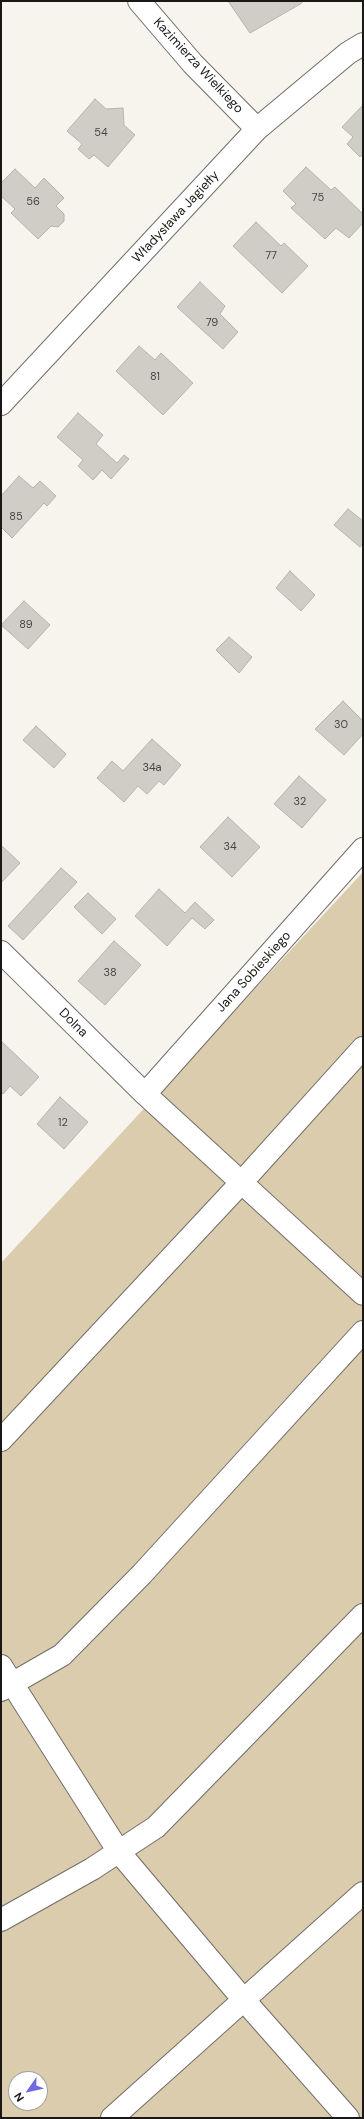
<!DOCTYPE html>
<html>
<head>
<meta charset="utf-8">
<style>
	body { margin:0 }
	#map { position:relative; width:364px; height:2119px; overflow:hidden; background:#f7f4ee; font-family:"DM Sans",sans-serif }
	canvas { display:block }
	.frame { position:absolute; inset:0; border:2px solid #191816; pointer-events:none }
	.north { position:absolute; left:8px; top:2071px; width:40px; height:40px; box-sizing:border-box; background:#fff; border:1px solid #a3a3a2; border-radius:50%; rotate:236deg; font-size:11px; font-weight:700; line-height:16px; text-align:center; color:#191816 }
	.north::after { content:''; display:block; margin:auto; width:14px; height:18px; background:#6f6ae4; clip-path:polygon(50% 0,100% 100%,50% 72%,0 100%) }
</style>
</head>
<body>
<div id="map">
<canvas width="364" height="2119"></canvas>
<div class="frame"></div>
<div class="north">N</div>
</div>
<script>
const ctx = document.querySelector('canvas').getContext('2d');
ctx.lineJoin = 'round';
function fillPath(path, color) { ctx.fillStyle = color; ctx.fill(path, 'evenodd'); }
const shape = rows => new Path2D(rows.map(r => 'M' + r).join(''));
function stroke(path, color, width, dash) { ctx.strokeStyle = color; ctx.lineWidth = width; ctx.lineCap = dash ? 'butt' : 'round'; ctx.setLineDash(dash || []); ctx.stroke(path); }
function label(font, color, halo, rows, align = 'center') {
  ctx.font = font + ' "DM Sans",sans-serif'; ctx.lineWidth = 3; ctx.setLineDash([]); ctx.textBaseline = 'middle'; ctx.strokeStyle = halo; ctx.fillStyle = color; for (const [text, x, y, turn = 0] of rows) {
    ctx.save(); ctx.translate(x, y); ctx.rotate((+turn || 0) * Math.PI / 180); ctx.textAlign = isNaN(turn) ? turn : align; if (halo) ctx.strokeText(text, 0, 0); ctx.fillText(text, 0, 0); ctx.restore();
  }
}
fillPath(shape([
	[363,872,363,2118,1,2118,1,1263],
	[16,2079,40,2079,40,2103,16,2103]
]), '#dcccae');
const building = shape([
	[228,1,301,1,302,3,250,33,228,1],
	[95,99,106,109,123,108,124,125,135,135,108,167,94,155,89,159,78,149,82,144,67,131,95,99],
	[363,105,363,154,360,157,347,144,353,137,342,127,363,105],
	[306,167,331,190,335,187,363,214,363,223,349,238,336,228,325,239,291,208,296,204,283,191,306,167],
	[15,169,35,188,44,178,64,198,56,206,64,214,64,221,58,227,51,226,38,239,11,213,15,209,1,196,1,183,15,169],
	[256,222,281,246,284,243,308,266,282,293,233,246,256,222],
	[200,282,225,306,220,314,238,332,223,349,177,307,200,282],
	[139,346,155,360,161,353,193,383,163,415,116,371,139,346],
	[78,413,103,435,96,444,117,463,124,455,129,459,111,479,102,470,93,480,78,466,83,460,57,437,78,413],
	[19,476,33,488,40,481,56,496,47,506,44,503,12,538,1,527,1,496,19,476],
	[348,509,363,521,363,543,360,547,334,525,348,509],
	[290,571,315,595,301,611,276,588,290,571],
	[24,601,50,625,28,649,1,625,24,601],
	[229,637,252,657,239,673,216,650,229,637],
	[343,701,363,721,363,734,344,755,315,729,343,701],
	[36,726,66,754,54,768,23,740,36,726],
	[152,739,181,765,164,785,159,781,147,794,138,786,124,802,97,778,112,761,123,771,152,739],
	[299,776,326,800,302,828,274,804,299,776],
	[228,817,260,847,232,877,200,847,228,817],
	[1,845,20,863,1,883,1,845],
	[61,868,77,882,23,940,8,926,61,868],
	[159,889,185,913,195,902,214,920,205,929,192,918,167,946,135,916,159,889],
	[88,893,116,919,102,934,74,907,88,893],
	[114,941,141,965,105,1005,78,981,114,941],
	[1,1041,39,1077,21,1096,10,1086,3,1094,1,1092,1,1041],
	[60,1097,88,1122,64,1149,37,1124,60,1097]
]);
fillPath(building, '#d0cdc7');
stroke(building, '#b6b3ad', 1);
const minor = shape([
	[139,1,193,64,257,129],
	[1,404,257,129,348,53,363,44],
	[1,952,145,1094,363,1294],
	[145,1094,363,849],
	[1,1440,241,1183,363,1048],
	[1,1666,119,1852,243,1999,348,2118],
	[1,1690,62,1655,142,1574,363,1332],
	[1,1920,92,1869,156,1827,363,1615],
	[112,2118,363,1893]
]);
stroke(minor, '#706e68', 24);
stroke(minor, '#fff', 22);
label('11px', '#474542', null, [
	["54",101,133],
	["75",318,198],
	["56",33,202],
	["77",271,256],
	["79",212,323],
	["81",155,377],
	["85",16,517],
	["89",26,625],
	["30",341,725],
	["34a",152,768],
	["32",300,802],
	["34",230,847],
	["38",110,973],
	["12",63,1123]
]);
label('13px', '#191816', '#fff', [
	["Kazimierza Wielkiego",198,66,47],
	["Władysława Jagiełły",176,217,-47],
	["Jana Sobieskiego",254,972,-48],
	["Dolna",73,1023,45]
]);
</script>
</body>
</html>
